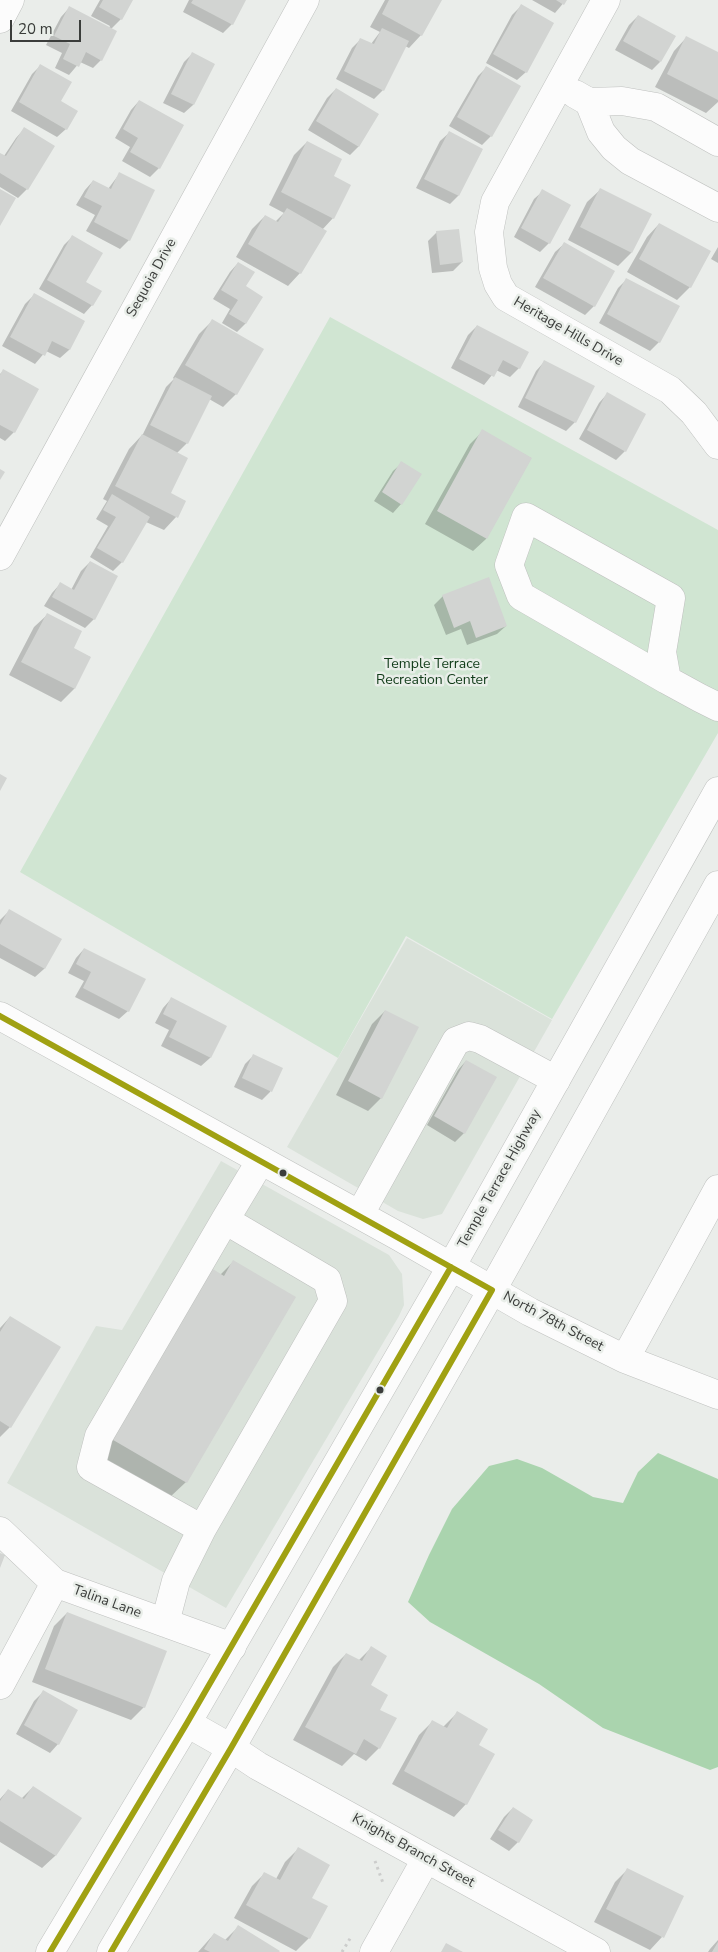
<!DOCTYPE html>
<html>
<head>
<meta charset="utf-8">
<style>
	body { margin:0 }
	#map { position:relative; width:718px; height:1952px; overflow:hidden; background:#eaedea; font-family:"Nunito Sans",sans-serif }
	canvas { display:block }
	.scale { position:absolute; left:10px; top:20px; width:71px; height:22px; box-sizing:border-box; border:2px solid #3b3d3b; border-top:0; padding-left:6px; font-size:15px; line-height:18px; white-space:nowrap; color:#3b3d3b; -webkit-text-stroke:4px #e9eee9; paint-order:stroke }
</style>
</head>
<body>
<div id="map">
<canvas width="718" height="1952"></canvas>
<div class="scale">20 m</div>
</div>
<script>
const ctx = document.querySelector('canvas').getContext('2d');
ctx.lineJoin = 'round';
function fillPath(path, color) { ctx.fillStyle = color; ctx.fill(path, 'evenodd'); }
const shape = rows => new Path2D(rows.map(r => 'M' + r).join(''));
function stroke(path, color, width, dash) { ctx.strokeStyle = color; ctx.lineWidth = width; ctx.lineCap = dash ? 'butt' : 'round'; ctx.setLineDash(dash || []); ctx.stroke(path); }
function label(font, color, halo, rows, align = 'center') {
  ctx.font = font + ' "Nunito Sans",sans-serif'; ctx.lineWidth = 5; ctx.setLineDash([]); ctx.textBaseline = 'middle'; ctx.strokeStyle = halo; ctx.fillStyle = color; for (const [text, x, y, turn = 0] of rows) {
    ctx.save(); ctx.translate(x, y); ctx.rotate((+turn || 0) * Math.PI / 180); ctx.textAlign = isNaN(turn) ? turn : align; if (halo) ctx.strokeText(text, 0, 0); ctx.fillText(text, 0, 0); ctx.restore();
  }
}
fillPath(shape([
	[407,938,552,1020,442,1214,423,1219,398,1211,287,1147],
	[221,1161,389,1255,402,1274,404,1305,399,1316,226,1608,7,1483,96,1326,122,1330]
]), '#dae2da');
fillPath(shape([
	[330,317,718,530,718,733,552,1019,406,936,338,1058,20,872]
]), '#d0e5d2');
fillPath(shape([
	[658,1453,718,1479,718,1767,710,1770,603,1728,539,1684,430,1622,408,1602,429,1555,452,1509,489,1466,517,1459,542,1468,593,1497,623,1503,638,1472]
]), '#aad4ae');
fillPath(shape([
	[100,0,131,0,121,19,111,29,101,60,93,68,80,62,69,75,55,68,62,53,46,45,61,17,69,8,109,28,110,26,91,16],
	[189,0,244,0,232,24,223,33,183,12],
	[385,0,441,0,421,35,409,48,405,46,383,90,374,99,336,79,352,48,361,39,371,44,380,32,370,27],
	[532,0,566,0,555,13],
	[521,6,526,72,517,80,486,63,512,15],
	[638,16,660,62,652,70,615,50,629,25],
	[686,38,718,54,718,102,706,113,655,87,674,51],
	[192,54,213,64,193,105,184,113,163,103,184,62],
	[41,65,60,102,66,129,57,137,11,111,32,74],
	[487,67,491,136,482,145,449,126,478,76],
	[336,89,359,146,350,155,308,130,327,98],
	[139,101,159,168,150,177,122,161,130,147,115,138,131,110],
	[24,129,27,189,18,198,0,187,0,154,4,156,16,138],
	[449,133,482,150,458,196,450,204,416,188,440,141],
	[307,142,332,177,333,218,322,230,300,273,288,286,236,257,252,229,265,216,275,222,284,213,269,205,294,155],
	[120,173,129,240,120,249,86,231,95,215,76,205,85,190,93,181,108,189],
	[600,190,650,215,631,253,618,266,568,240,587,202],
	[543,191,549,243,540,252,514,237,534,199],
	[659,224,710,252,690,287,677,300,627,272,647,237],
	[437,232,462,262,453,271,432,273,428,241],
	[72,237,92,305,84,314,39,289,64,245],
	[564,244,594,306,585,315,535,287,555,252],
	[718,247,718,263,711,259],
	[238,263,244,286,246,323,237,332,222,323,230,309,213,299,230,272],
	[627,279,659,342,650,351,599,323,618,288],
	[34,295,84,322,69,350,60,358,46,351,35,364,2,346,25,304],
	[212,321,262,350,236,394,223,407,209,399,187,443,176,454,169,493,185,501,176,517,164,530,146,522,122,562,113,571,90,557,108,526,96,519,107,501,103,499,129,449,143,434,166,387,174,379,173,378,199,334],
	[477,326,519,368,510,377,496,370,484,385,451,368,468,335],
	[544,362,593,387,575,422,566,431,518,407,536,371],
	[3,371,14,432,5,441,0,438,0,374],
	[607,394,625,451,616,460,579,439,599,403],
	[483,431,531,458,486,539,473,551,425,524,470,444],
	[402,463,401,504,393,513,374,501,393,471],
	[90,562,94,619,85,628,44,606,52,593,60,584,71,590,81,571],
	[443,596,506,626,497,634,467,645,461,629,446,635,434,605],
	[47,615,72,648,90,657,74,689,61,702,9,675,34,627],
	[9,911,60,939,44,969,35,977,0,958,0,920],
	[84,949,128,1011,119,1019,75,997,84,981,68,973,76,958],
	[171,999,225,1027,210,1058,201,1066,161,1046,169,1030,155,1023,163,1008],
	[385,1011,381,1098,368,1111,336,1095,372,1024],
	[253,1056,281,1069,270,1092,262,1100,234,1087,245,1064],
	[466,1061,464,1133,455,1142,427,1125,458,1070],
	[233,1262,186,1482,169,1498,93,1453,220,1275],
	[10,1317,10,1427,0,1437,0,1328],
	[67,1613,144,1707,131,1720,32,1682,54,1626],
	[371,1648,370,1686,378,1710,379,1748,366,1761,354,1754,342,1766,293,1740,333,1667,346,1654,358,1661],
	[43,1692,58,1744,50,1753,16,1734,34,1701],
	[457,1713,477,1746,466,1804,454,1817,392,1784,419,1735,432,1722,443,1727],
	[33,1787,80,1818,55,1856,42,1868,0,1842,0,1799,8,1790,21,1799],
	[513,1808,532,1820,518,1842,509,1851,490,1839,504,1817],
	[298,1849,310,1898,309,1938,296,1951,234,1918,252,1886,265,1873,276,1879,285,1862],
	[628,1869,662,1937,650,1950,594,1922,615,1882],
	[238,1927,278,1952,198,1952,214,1934,225,1940],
	[718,1940,718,1952,708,1952,710,1949]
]), '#0003');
fillPath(shape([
	[103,0,133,0,122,20,99,7],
	[193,0,246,0,233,25,191,3],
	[389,0,442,0,422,36,382,14],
	[556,0,567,0,564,5],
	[521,4,554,23,527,73,493,54],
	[69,6,117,31,102,61,86,52,79,67,63,59,70,44,54,36],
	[638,15,676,36,661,62,623,41],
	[382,28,409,41,384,91,344,71,360,38,374,44],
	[686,36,718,52,718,100,667,74],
	[192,52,215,64,194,105,171,94],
	[40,64,72,82,61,101,78,111,67,130,19,102],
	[486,66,521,86,492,137,457,117],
	[336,88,379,114,359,147,316,121],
	[139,100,184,125,160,169,130,152,138,138,123,129],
	[24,127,55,146,28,190,0,173,0,153,6,156],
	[449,131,483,149,459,196,424,179],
	[307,141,342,159,334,176,351,185,334,219,281,192],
	[119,172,155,190,130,241,94,222,102,206,84,197,93,180,111,189],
	[600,188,652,214,632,253,580,227],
	[0,189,16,198,0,226],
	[542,189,571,205,550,244,521,228],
	[287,208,327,231,301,274,248,244,265,215,278,222],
	[659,223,711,251,691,288,639,259],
	[459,229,463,262,440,265,436,231],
	[72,235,103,253,86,282,102,291,93,306,47,280],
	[564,242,615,271,595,307,543,278],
	[238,262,255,272,246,286,263,297,246,324,229,314,238,300,221,290],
	[626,278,680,306,660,343,607,314],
	[34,293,85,321,70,350,52,341,45,356,10,337],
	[212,319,264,349,237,395,185,365],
	[477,325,529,352,520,369,503,360,494,377,459,359],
	[544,360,595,386,576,423,525,398],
	[3,369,39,389,15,433,0,425,0,375],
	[175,377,212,396,188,444,150,425],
	[607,392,646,414,626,452,587,430],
	[482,429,532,458,487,539,437,511],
	[142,434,188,458,171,493,186,501,178,518,115,486],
	[401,461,422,474,402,505,382,492],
	[0,469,5,472,0,480],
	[112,494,150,517,123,563,97,548,116,517,103,510],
	[90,561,118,576,95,620,52,597,60,582,74,590],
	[489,577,507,626,476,638,470,621,454,628,442,595],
	[47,613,82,631,74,648,91,657,75,689,21,662],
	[0,774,7,778,0,791],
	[9,909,62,939,45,969,0,944,0,925],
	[84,948,146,979,129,1012,83,988,91,972,76,964],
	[171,997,227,1026,211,1058,169,1037,177,1021,163,1014],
	[385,1010,419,1027,382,1099,348,1081],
	[253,1054,283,1068,272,1092,242,1078],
	[466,1060,497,1077,465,1134,434,1116],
	[233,1260,296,1297,187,1483,108,1437,208,1266,224,1276],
	[10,1316,61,1347,11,1428,0,1421,0,1332],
	[0,1553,5,1555,0,1568],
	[67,1612,167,1651,145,1708,45,1669],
	[371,1646,387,1656,371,1685,388,1695,380,1710,397,1718,380,1749,364,1739,356,1754,305,1727,346,1653,362,1661],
	[43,1690,78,1710,59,1745,24,1725],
	[457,1711,488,1729,479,1745,495,1754,467,1805,404,1771,432,1720,447,1728],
	[33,1786,82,1818,56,1856,0,1821,0,1801,8,1789,24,1799],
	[513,1807,533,1820,519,1843,498,1830],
	[298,1847,330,1865,312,1898,328,1906,310,1939,246,1905,264,1872,280,1880],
	[627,1868,684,1896,664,1938,606,1909],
	[238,1925,280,1951,279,1952,210,1952,204,1949,214,1933,228,1941],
	[718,1942,718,1952,712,1952],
	[446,1943,463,1952,441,1952]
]), '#d2d4d2');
const minor = shape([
	[606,0,495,202,489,232,493,268,498,284,506,297,670,390,694,413,718,445],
	[0,19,10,0],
	[575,94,589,102,622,101,656,107,718,142],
	[589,102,601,132,614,148,630,161,718,208],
	[0,556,305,0],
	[667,680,662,652,671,598,526,517,509,565,521,596,667,680,700,698,718,707],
	[0,1016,398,1236,530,1312,625,1359,718,1395],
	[360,1214,456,1041,469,1036,480,1039,556,1080],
	[225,1220,327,1280,333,1301,202,1529,91,1467,99,1436,225,1220,261,1160],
	[625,1359,718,1189],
	[0,1531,55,1583,232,1647],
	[165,1623,176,1581,202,1529],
	[0,1685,55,1583],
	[231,1748,258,1766,596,1952],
	[374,1952,426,1859]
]);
const major = shape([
	[187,1723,231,1748],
	[50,1952,187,1723,451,1267,718,791],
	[111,1952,231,1748,492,1290,718,885]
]);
stroke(minor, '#bfc1bf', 29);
stroke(major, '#bfc1bf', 29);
stroke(shape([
	[375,1861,383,1883],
	[342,1952,351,1937]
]), '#cccdcc', 3, [2.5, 4]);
stroke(minor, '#fcfcfc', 28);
stroke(major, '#fcfcfc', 28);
stroke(shape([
	[0,1016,492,1290,231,1748,111,1952],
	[50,1952,187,1723,451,1267]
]), '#a0a112', 6);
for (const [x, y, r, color] of [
	[283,1173,4.5,"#3b3d3b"],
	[380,1390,4.5,"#3b3d3b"]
]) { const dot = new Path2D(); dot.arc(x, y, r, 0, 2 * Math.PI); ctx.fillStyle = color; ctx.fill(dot); stroke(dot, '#e9eee9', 2); }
label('14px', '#3b3d3b', '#e9eee9', [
	["Sequoia Drive",152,278,-61],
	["Heritage Hills Drive",568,332,30],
	["Temple Terrace Highway",500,1179,-61],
	["North 78th Street",553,1322,28],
	["Talina Lane",107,1602,20],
	["Knights Branch Street",413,1851,29]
]);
label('14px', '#103b18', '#e9eee9', [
	["Temple Terrace",432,665],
	["Recreation Center",432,681]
]);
</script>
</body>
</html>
